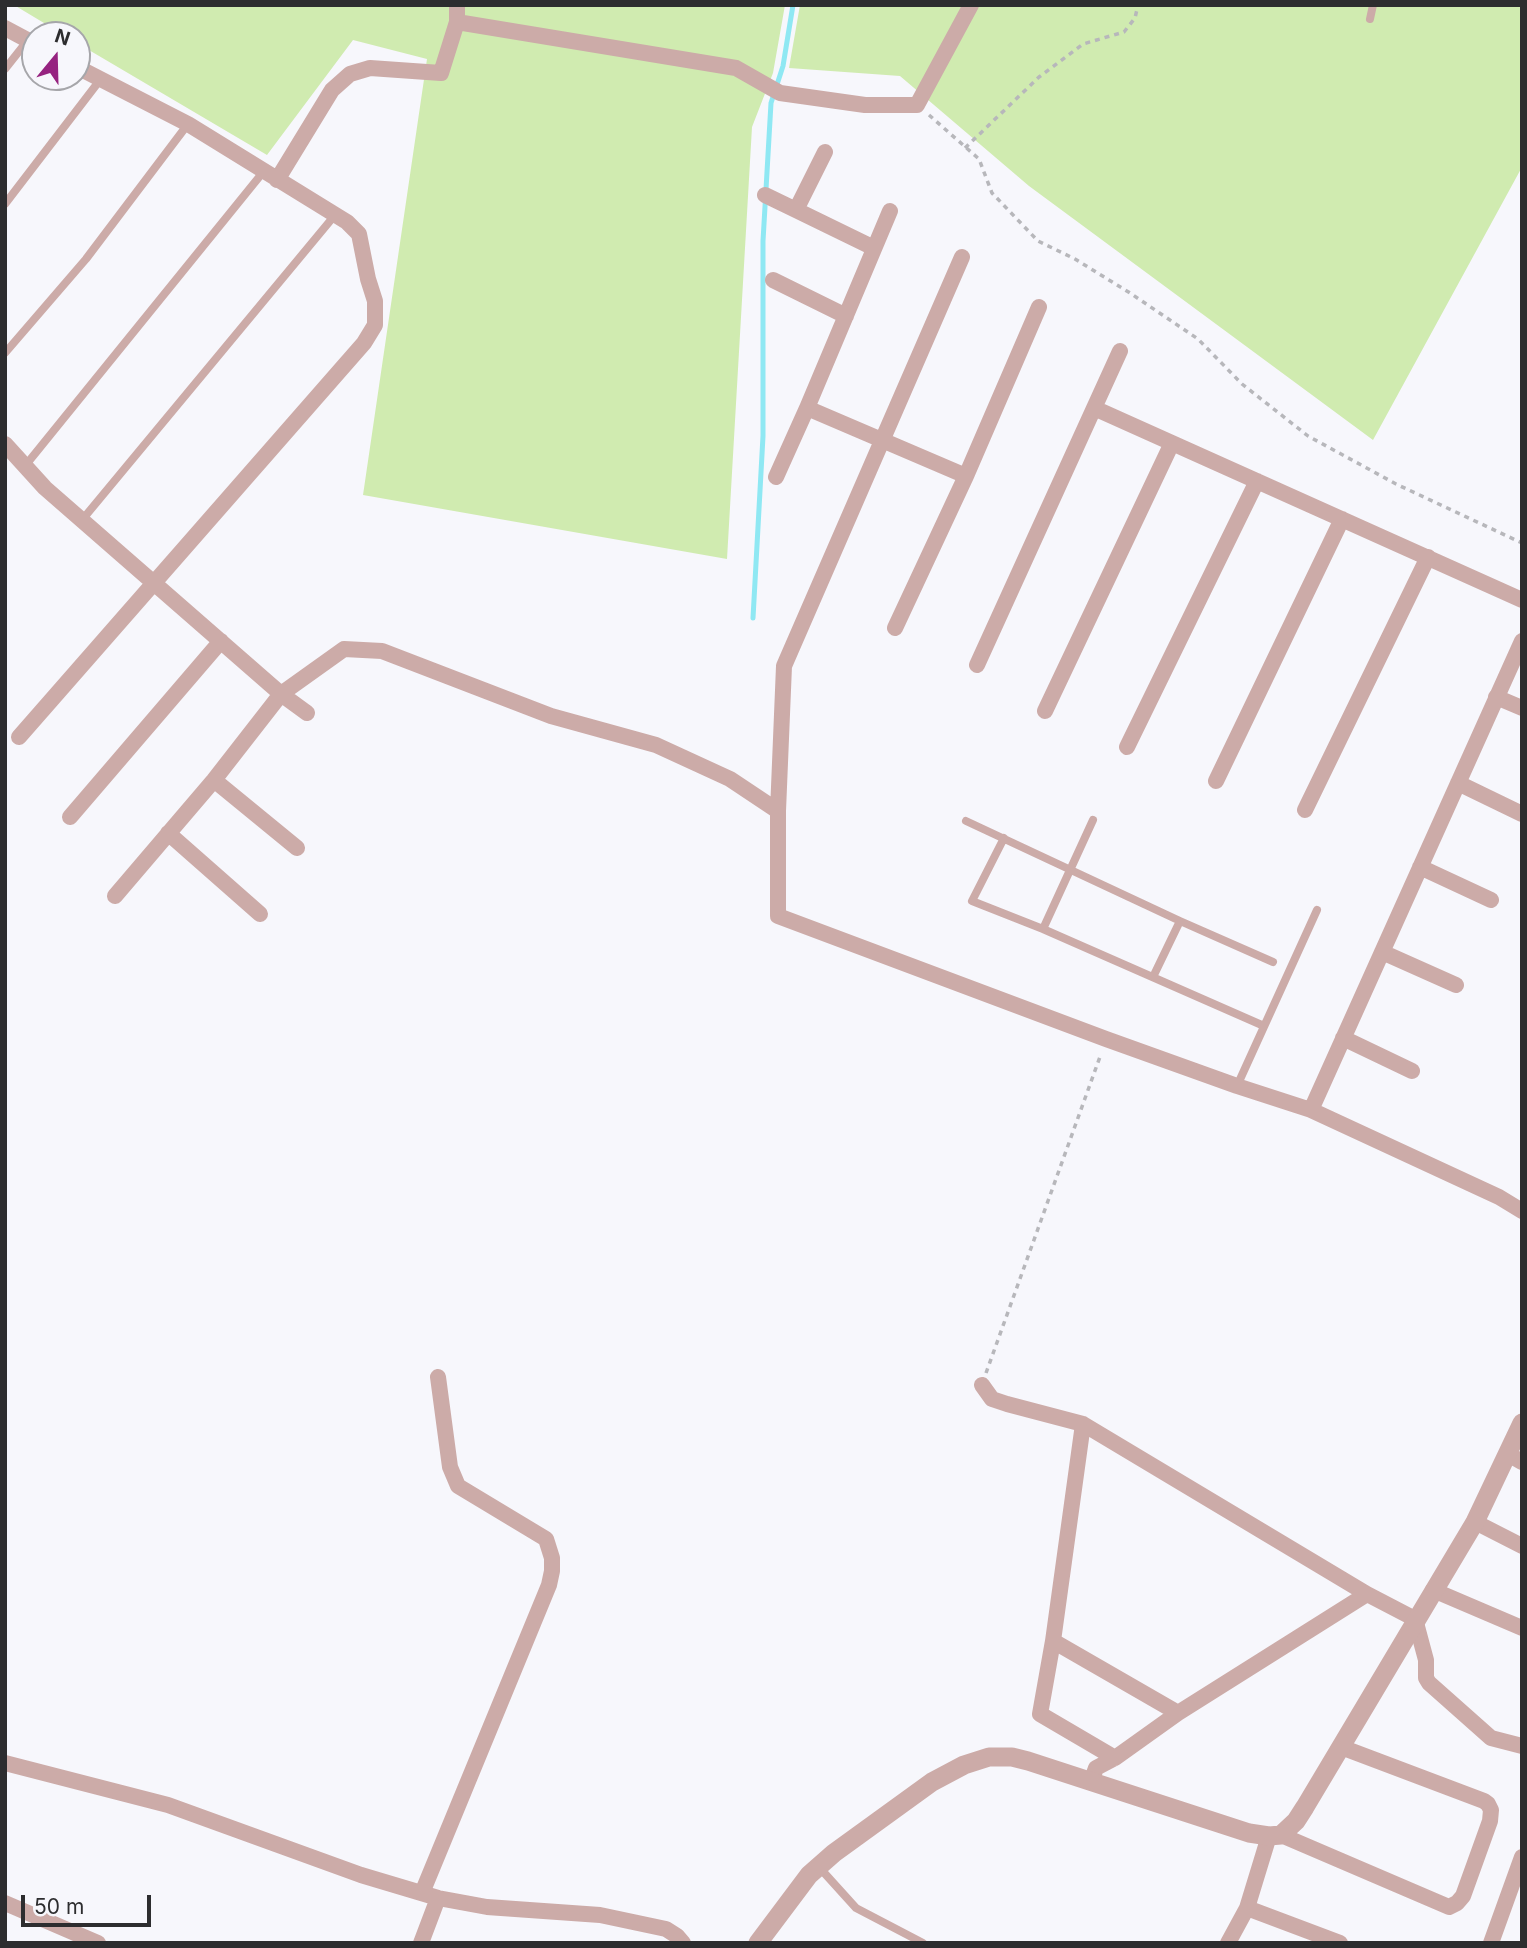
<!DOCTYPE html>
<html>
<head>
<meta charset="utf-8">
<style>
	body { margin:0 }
	#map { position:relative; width:1527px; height:1948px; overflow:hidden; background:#f7f7fc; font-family:Inter,sans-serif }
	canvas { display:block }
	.frame { position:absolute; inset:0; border:7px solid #2d2d2f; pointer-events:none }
	.north { position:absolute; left:21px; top:21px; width:70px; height:70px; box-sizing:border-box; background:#f7f7fc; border:2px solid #a6a6aa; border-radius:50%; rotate:19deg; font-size:19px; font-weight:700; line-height:28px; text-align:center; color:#2d2d2f }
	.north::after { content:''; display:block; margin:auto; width:24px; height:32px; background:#962380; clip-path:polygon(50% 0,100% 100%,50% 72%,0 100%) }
	.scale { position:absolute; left:21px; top:1895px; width:130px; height:32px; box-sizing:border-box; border:4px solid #2d2d2f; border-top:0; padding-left:9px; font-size:21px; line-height:24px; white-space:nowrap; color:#2d2d2f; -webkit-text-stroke:5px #f7f7fc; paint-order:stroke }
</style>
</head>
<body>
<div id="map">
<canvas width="1527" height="1948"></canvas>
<div class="frame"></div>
<div class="north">N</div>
<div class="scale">50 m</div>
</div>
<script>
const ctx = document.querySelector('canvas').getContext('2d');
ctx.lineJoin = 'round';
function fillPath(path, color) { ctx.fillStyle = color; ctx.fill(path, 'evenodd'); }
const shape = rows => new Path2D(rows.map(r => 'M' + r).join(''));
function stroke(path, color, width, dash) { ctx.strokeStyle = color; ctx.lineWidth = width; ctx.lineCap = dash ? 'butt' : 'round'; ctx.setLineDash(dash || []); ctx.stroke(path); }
fillPath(shape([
	[14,5,785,5,773,73,752,127,727,559,363,495,427,59,353,40,267,155,77,43,77,35,64,35],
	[800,5,1522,5,1522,167,1373,440,1029,186,900,76,789,68]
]), '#d0ebb0');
stroke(shape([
	[753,618,763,436,763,241,771,103,783,66,793,5]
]), '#8fe8f3', 5);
stroke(shape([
	[929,115,979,159,992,193,1038,241,1075,259,1130,293,1198,339,1242,384,1308,436,1396,484,1522,543],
	[965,148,1039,77,1083,44,1124,32,1135,18,1138,5],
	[986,1373,1101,1054]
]), '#b7b7bb', 3.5, [5, 5]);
stroke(shape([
	[1370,19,1373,5],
	[5,69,28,40],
	[5,204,100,80],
	[5,353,86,259,188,124],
	[25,466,264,171],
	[82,520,335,215],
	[1093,820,1043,929,1264,1026],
	[966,821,1180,921,1273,962],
	[1004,838,972,901,1043,929],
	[1153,977,1180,921],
	[1237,1086,1317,910],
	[818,1866,856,1908,923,1943]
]), '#ccaba8', 8);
stroke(shape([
	[457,22,736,68,780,93,865,105,917,105,971,5],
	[5,28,35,44],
	[825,152,796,210,874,248],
	[277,180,332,90,350,74,370,68,441,73,457,22,457,5],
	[765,195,796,210],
	[890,211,807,408,966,476],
	[962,257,784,666,778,811,778,916,1106,1039,1237,1086,1311,1110,1499,1197,1522,1211],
	[773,280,846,316],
	[1094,408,1522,600],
	[5,444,45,488,281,694,344,649,382,651,551,716,656,745,730,779,778,811],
	[776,477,807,408],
	[895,628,966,476,1039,307],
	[977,665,1120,351],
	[1496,697,1522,708],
	[1045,711,1172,443],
	[19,737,364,343,375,325,375,301,368,279,359,234,347,222,188,124,77,67],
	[1127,747,1257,481],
	[214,780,297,848],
	[1216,781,1342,519],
	[1458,783,1522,814],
	[1305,810,1428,557],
	[70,817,221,641],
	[168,833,260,914],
	[1420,867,1491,900],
	[115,896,214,780,281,694,307,713],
	[1382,952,1456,985],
	[1343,1038,1412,1071],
	[1311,1110,1522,641],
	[982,1385,992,1399,1007,1404,1083,1424,1367,1594,1415,1619,1426,1660,1426,1678,1429,1683,1491,1738,1522,1746],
	[1083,1424,1053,1641,1178,1713,1367,1594],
	[1508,1454,1522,1462],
	[1475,1522,1522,1546],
	[1433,1590,1522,1628],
	[1053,1641,1040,1714,1115,1758,1178,1713],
	[5,1763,168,1805,361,1875,438,1898,487,1907,600,1915,666,1929,677,1936,683,1943],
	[1091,1782,1096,1768,1115,1758],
	[1281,1835,1449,1907,1457,1903,1463,1896,1490,1821,1491,1810,1488,1804,1484,1801,1341,1747],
	[422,1893,549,1585,552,1571,552,1558,546,1539,458,1486,450,1467,438,1377],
	[5,1903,98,1943],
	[1247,1908,1340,1943],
	[421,1943,438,1898],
	[1228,1943,1247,1908,1269,1836],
	[1491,1943,1522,1857]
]), '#ccaba8', 16);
stroke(shape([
	[758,1943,809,1875,834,1853,932,1782,964,1765,989,1757,1012,1757,1028,1761,1249,1833,1269,1836,1281,1835,1296,1821,1305,1807,1475,1522,1522,1423]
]), '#ccaba8', 19);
</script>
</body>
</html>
